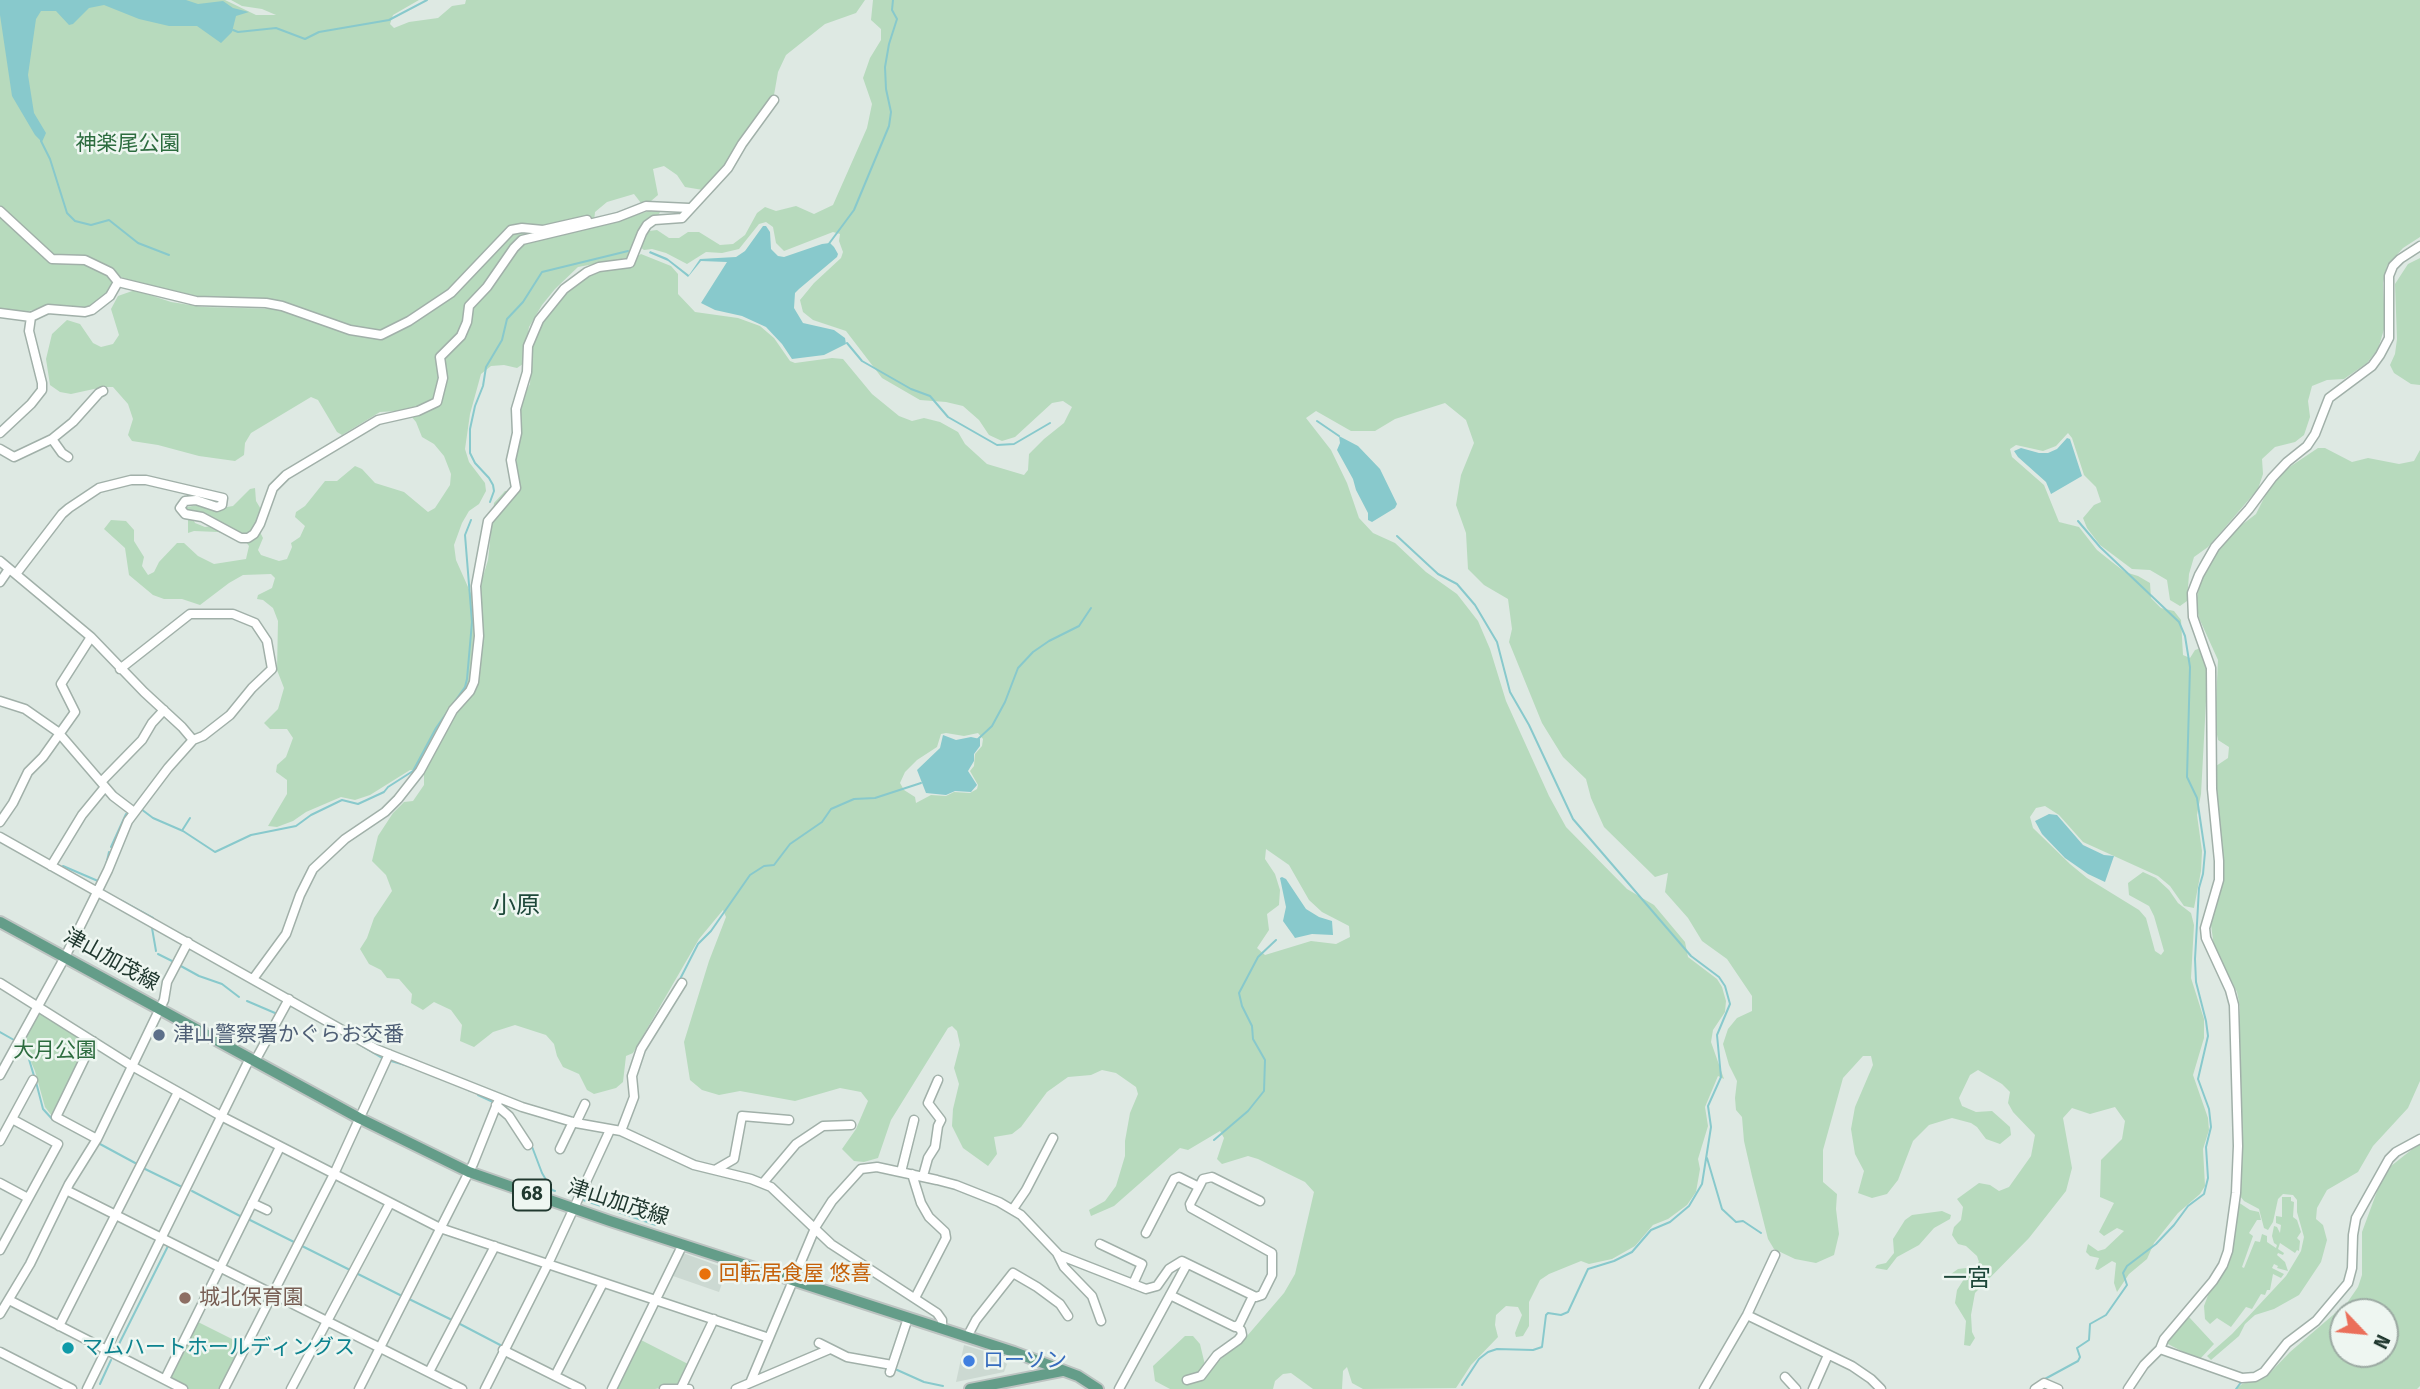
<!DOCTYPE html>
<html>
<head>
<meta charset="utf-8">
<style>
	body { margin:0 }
	#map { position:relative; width:2420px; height:1389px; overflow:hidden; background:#dee9e3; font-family:"Fira Sans",sans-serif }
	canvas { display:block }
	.north { position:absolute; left:2329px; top:1298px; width:70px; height:70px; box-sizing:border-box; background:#eef6f1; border:2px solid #9caaa3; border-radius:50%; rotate:116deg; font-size:19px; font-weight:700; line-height:28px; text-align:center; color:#20382f }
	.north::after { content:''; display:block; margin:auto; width:24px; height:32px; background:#eb6f5a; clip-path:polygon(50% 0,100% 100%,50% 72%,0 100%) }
</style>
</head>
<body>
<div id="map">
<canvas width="2420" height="1389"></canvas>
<div class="north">N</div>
</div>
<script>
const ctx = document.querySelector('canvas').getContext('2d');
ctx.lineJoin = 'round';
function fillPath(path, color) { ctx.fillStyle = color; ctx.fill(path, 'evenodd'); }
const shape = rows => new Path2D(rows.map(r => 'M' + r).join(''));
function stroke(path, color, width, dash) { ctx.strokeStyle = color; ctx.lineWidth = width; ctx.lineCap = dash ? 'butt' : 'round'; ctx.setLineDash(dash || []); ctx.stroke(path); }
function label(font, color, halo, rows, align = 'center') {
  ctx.font = font + ' "Fira Sans","Noto Sans JP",sans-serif'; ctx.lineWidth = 5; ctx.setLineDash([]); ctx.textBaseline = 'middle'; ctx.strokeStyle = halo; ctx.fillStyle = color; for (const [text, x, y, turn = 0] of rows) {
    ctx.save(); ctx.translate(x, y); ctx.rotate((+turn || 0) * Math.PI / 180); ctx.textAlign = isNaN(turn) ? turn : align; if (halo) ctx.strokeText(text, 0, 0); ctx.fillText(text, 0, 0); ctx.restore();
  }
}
fillPath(shape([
	[683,1253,727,1269,719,1292,673,1276],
	[964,1345,990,1353,1007,1364,1004,1372,956,1382]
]), '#ccd9d2');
fillPath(shape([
	[0,0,225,0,256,15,276,15,262,9,242,6,231,0,419,0,393,15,390,24,394,28,409,22,438,18,452,6,465,4,466,0,865,0,856,13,825,24,786,55,778,72,774,95,739,142,730,159,703,190,685,187,677,175,664,166,653,169,658,195,651,201,641,203,634,194,607,202,595,212,594,222,602,226,649,211,660,212,658,216,646,221,639,229,627,258,578,267,555,289,542,305,529,327,523,364,517,368,504,365,491,366,481,374,470,414,465,449,469,462,485,483,486,491,479,504,469,511,462,523,454,545,456,560,472,596,478,593,488,560,494,503,505,491,517,490,519,487,516,457,522,425,520,411,522,399,530,384,532,344,540,324,573,285,596,270,631,266,636,257,641,254,671,266,678,274,678,294,695,312,738,318,760,326,774,338,790,361,795,363,832,358,843,359,872,394,899,416,912,421,924,418,940,422,958,432,965,444,987,464,1024,475,1028,470,1029,454,1044,439,1064,423,1072,407,1063,401,1052,403,1015,437,1002,441,989,435,979,420,963,406,946,402,920,400,882,378,846,331,813,320,803,312,800,300,814,283,841,258,843,252,839,241,840,234,833,232,784,251,776,243,773,227,766,222,759,224,739,249,722,253,706,252,687,264,666,253,652,249,644,250,640,247,649,231,657,230,669,238,679,238,688,232,699,232,720,245,733,244,745,235,757,213,765,207,776,211,796,206,814,214,833,205,867,128,872,104,863,78,870,58,881,40,881,29,871,20,873,0,2420,0,2420,237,2403,248,2387,266,2383,283,2385,326,2378,349,2367,363,2344,379,2327,380,2312,386,2308,401,2310,417,2304,435,2295,442,2275,447,2262,459,2263,474,2258,489,2208,547,2194,557,2189,574,2187,601,2180,606,2170,600,2167,580,2150,570,2132,569,2100,545,2087,528,2083,518,2094,505,2101,502,2096,487,2084,475,2072,438,2068,433,2056,446,2043,451,2016,445,2010,449,2012,457,2044,485,2059,522,2079,527,2097,550,2112,562,2125,572,2138,576,2150,583,2151,598,2161,608,2174,611,2181,620,2183,655,2190,658,2195,650,2201,648,2208,664,2201,794,2197,815,2202,851,2201,871,2194,908,2184,906,2170,886,2158,876,2083,842,2059,815,2045,806,2036,808,2030,817,2033,828,2070,864,2087,878,2139,910,2146,918,2155,951,2161,955,2164,951,2154,916,2149,906,2129,895,2128,883,2143,872,2156,878,2169,890,2178,903,2191,913,2194,925,2191,978,2204,1019,2204,1038,2193,1075,2208,1118,2209,1130,2203,1149,2205,1186,2200,1194,2178,1213,2154,1243,2147,1259,2129,1274,2117,1292,2114,1283,2116,1263,2112,1261,2098,1270,2095,1269,2099,1258,2090,1256,2086,1252,2088,1244,2098,1251,2105,1249,2124,1231,2117,1228,2104,1236,2099,1232,2114,1203,2100,1197,2101,1160,2122,1139,2125,1121,2115,1107,2090,1114,2072,1108,2063,1118,2072,1168,2066,1191,2029,1238,1975,1293,1971,1315,1972,1332,1975,1338,1970,1346,1964,1345,1966,1321,1955,1303,1957,1290,1964,1279,1952,1277,1951,1274,1958,1269,1974,1267,1979,1262,1977,1256,1966,1246,1958,1244,1952,1235,1954,1227,1961,1220,1963,1207,1957,1199,1979,1183,1990,1185,1999,1191,2009,1187,2031,1156,2035,1135,2013,1112,2008,1103,2010,1092,2002,1084,1978,1070,1970,1075,1959,1098,1962,1106,1976,1112,1992,1111,2010,1127,2011,1135,2000,1144,1986,1139,1977,1127,1971,1123,1952,1118,1929,1125,1913,1141,1898,1180,1887,1194,1872,1198,1858,1193,1864,1171,1855,1154,1851,1129,1855,1107,1873,1065,1871,1056,1863,1056,1843,1078,1823,1150,1823,1182,1837,1194,1836,1209,1839,1234,1834,1255,1816,1263,1795,1259,1774,1249,1768,1239,1752,1176,1744,1141,1742,1117,1736,1110,1735,1098,1737,1081,1729,1065,1723,1044,1728,1029,1737,1018,1752,1011,1752,996,1727,959,1702,941,1688,918,1665,892,1668,873,1655,877,1604,827,1591,798,1586,779,1563,757,1542,723,1509,642,1512,629,1508,599,1484,585,1468,569,1466,533,1456,505,1461,475,1474,443,1466,420,1445,403,1395,419,1375,431,1351,431,1316,411,1306,418,1331,450,1347,483,1359,518,1373,533,1395,543,1426,572,1457,594,1478,621,1490,649,1506,701,1549,796,1566,827,1627,889,1654,905,1685,942,1688,957,1717,979,1722,987,1726,1001,1725,1012,1713,1030,1711,1042,1724,1079,1718,1076,1705,1107,1708,1126,1698,1159,1700,1169,1696,1192,1687,1205,1668,1219,1653,1225,1635,1246,1612,1259,1589,1264,1581,1261,1549,1274,1540,1280,1529,1302,1529,1326,1523,1336,1516,1337,1515,1333,1522,1315,1518,1307,1506,1306,1496,1315,1495,1325,1498,1337,1471,1365,1456,1388,1363,1389,1352,1383,1347,1367,1343,1371,1342,1389,1313,1389,1291,1373,1283,1374,1275,1381,1273,1389,1170,1389,1155,1381,1153,1366,1185,1336,1193,1336,1200,1344,1205,1365,1212,1366,1241,1343,1284,1293,1295,1274,1314,1192,1305,1182,1258,1159,1248,1156,1222,1164,1217,1159,1224,1138,1220,1131,1188,1150,1180,1148,1114,1206,1091,1216,1089,1210,1105,1201,1116,1186,1125,1156,1125,1141,1130,1113,1138,1094,1136,1087,1116,1073,1102,1070,1091,1075,1068,1077,1047,1092,1021,1127,1012,1134,994,1137,997,1154,988,1166,963,1148,952,1126,953,1109,959,1084,954,1068,960,1045,957,1031,952,1026,948,1028,891,1120,878,1158,864,1162,854,1161,842,1149,856,1129,868,1101,861,1092,840,1088,795,1101,740,1091,719,1095,702,1090,690,1080,684,1042,709,961,726,917,723,910,699,939,633,1053,626,1056,623,1082,616,1088,594,1094,587,1090,579,1074,563,1067,557,1056,554,1044,546,1035,515,1025,493,1032,474,1047,460,1041,462,1025,451,1010,434,1002,423,1010,411,1003,412,994,399,979,387,978,381,970,369,964,360,949,367,938,374,918,392,891,386,875,372,861,378,836,393,813,404,802,413,801,424,785,424,771,410,770,370,795,355,800,341,797,306,812,293,821,277,827,268,826,287,794,287,780,276,772,277,765,286,757,293,738,287,729,270,729,264,723,278,709,284,688,277,670,278,621,273,608,263,600,257,599,258,595,272,588,275,578,271,574,243,575,229,583,200,605,182,599,164,599,153,595,129,575,125,548,104,529,111,520,126,521,134,530,134,541,144,557,142,566,148,575,154,572,159,562,177,543,184,543,198,556,214,564,246,559,249,546,245,541,218,532,194,531,188,533,188,520,193,519,195,523,205,527,213,526,209,518,187,510,187,507,198,505,221,508,233,506,250,489,255,488,256,501,262,511,258,528,263,538,258,550,261,555,279,561,287,559,292,547,291,543,300,537,305,526,295,517,296,512,305,506,325,481,337,481,355,466,362,469,375,483,404,492,428,512,435,508,450,485,451,474,444,456,434,444,422,437,416,422,411,416,397,411,380,412,342,435,337,432,318,400,311,397,251,433,245,443,244,455,235,461,199,456,158,445,132,441,128,435,133,419,128,404,113,387,103,387,71,394,60,392,50,385,46,359,52,334,67,320,80,324,93,343,101,347,113,344,119,335,111,309,118,296,135,290,171,302,203,307,279,309,283,302,271,299,209,300,172,293,130,281,119,276,113,279,110,291,93,307,84,309,54,305,29,311,0,310],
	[946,733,964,736,978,733,983,739,982,746,975,754,974,766,970,771,978,785,977,789,970,793,954,792,946,796,931,795,916,803,915,797,904,790,900,783,905,772,917,760,937,747,941,734],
	[1266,849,1289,865,1309,900,1322,912,1349,926,1350,937,1336,944,1311,941,1265,955,1257,948,1269,930,1267,914,1279,905,1280,890,1275,874,1265,859],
	[2420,258,2420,385,2411,384,2394,373,2390,365,2395,354,2397,339,2395,284,2408,264],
	[2318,448,2325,448,2352,462,2368,458,2399,464,2414,461,2420,450,2420,1081,2408,1108,2373,1146,2358,1172,2327,1190,2317,1208,2316,1219,2323,1225,2327,1240,2321,1262,2299,1295,2274,1309,2255,1315,2245,1324,2239,1336,2211,1360,2207,1356,2232,1334,2286,1276,2301,1251,2304,1237,2297,1212,2297,1200,2293,1195,2283,1194,2278,1199,2273,1222,2268,1230,2264,1228,2259,1209,2244,1201,2240,1196,2242,1156,2238,1043,2240,1007,2237,992,2214,947,2211,925,2223,876,2223,858,2216,808,2216,766,2228,758,2229,747,2218,740,2215,724,2218,660,2199,618,2196,602,2201,580,2214,555,2235,530,2256,514,2267,492,2285,470],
	[41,1011,87,1040,87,1045,52,1116,45,1107,35,1071,22,1041,37,1013],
	[2420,1143,2420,1386,2417,1389,2236,1389,2242,1384,2266,1377,2290,1352,2347,1303,2358,1287,2362,1275,2362,1232,2379,1186,2391,1166],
	[2343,1312,2385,1312,2385,1354,2343,1354],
	[2282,1197,2291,1197,2291,1201,2294,1202,2293,1217,2297,1220,2301,1232,2297,1238,2300,1241,2299,1251,2297,1250,2295,1253,2280,1243,2278,1249,2284,1253,2283,1255,2278,1253,2277,1255,2285,1262,2288,1271,2277,1268,2278,1266,2274,1264,2272,1268,2284,1274,2281,1278,2273,1274,2270,1290,2267,1290,2265,1295,2261,1294,2252,1309,2246,1307,2231,1327,2217,1318,2210,1324,2205,1319,2204,1306,2210,1290,2217,1280,2238,1202,2250,1210,2259,1212,2261,1220,2257,1220,2249,1233,2253,1236,2242,1267,2244,1268,2255,1241,2260,1242,2262,1234,2267,1236,2267,1242,2276,1248,2277,1245,2274,1243,2272,1236,2274,1226,2277,1227,2280,1233,2281,1225,2276,1223,2276,1216,2282,1217],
	[1942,1211,1951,1215,1950,1219,1934,1228,1919,1245,1897,1257,1887,1270,1875,1268,1877,1265,1886,1263,1894,1253,1893,1239,1905,1220,1912,1215],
	[2189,1317,2214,1344,2199,1360,2166,1343],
	[198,1322,242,1344,219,1389,187,1389,170,1378],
	[641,1340,688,1364,678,1385,655,1389,617,1389]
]), '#b7dabd');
fillPath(shape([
	[0,0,186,0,198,4,223,1,233,8,249,12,236,16,232,32,221,43,197,26,169,26,139,19,104,5,89,8,73,24,69,25,56,11,41,11,36,19,28,75,34,113,46,133,42,142,35,135,12,96,0,15],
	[763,226,766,226,770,232,771,249,778,256,784,257,822,244,830,243,834,247,838,254,837,257,799,289,795,293,794,308,803,323,834,330,845,338,846,344,824,355,792,359,782,344,766,327,742,316,715,310,701,303,727,262,701,261,688,277,668,261,649,253,650,251,667,258,689,275,700,259,736,257,745,251],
	[1339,436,1358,446,1380,469,1397,504,1395,508,1372,522,1368,520,1368,513,1356,490,1353,479,1337,450,1340,443],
	[2067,438,2070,439,2082,476,2051,494,2046,482,2018,457,2014,451,2021,448,2039,453,2048,453,2057,449],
	[943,735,956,740,971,737,980,739,980,746,974,754,974,761,968,771,977,785,971,792,955,791,946,795,926,793,917,770,940,748],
	[2049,814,2057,815,2083,845,2104,855,2114,856,2105,882,2088,874,2065,858,2042,834,2035,821],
	[1282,877,1286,879,1306,909,1319,917,1332,921,1333,935,1312,934,1295,938,1293,935,1283,921,1286,907,1280,878]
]), '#88c9cc');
stroke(shape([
	[233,30,238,32,276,28,305,39,319,32,389,20,427,0],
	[41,141,50,159,67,213,75,221,91,225,109,220,138,243,169,255],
	[828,245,854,210,889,126,891,112,886,89,885,67,889,44,897,19,892,10,893,0],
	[847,343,862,361,911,389,930,396,948,417,997,445,1014,444,1050,423],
	[1317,421,1339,436],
	[490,502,494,491,493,485,489,478,475,463,470,453,470,429,475,406,483,386,486,367,502,340,507,319,523,302,542,272,628,251],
	[1397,536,1438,574,1457,584,1475,605,1497,642,1510,692,1529,725,1573,819,1691,956,1719,977,1725,986,1730,1004,1717,1035,1721,1077,1708,1106,1711,1127,1702,1184,1689,1206,1670,1222,1651,1230,1632,1252,1614,1261,1588,1269,1568,1312,1561,1315,1548,1313,1546,1315,1542,1347,1533,1350,1497,1349,1488,1352,1479,1359,1462,1385],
	[977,740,992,726,1005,702,1018,668,1033,652,1049,641,1079,626,1091,608],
	[141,809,153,818,183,831,215,852,251,835,296,826,311,815,342,800,358,804,384,792,388,787,413,771,436,728,465,687,467,679,472,622,465,535,471,520],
	[183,829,190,818],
	[111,847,126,814],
	[106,865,109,852],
	[63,866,98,881],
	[120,900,153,918],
	[152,928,156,951],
	[158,954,174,962],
	[179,965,199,976,222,984,239,997],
	[678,983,698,944,711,931,750,875,764,866,774,865,790,844,822,822,831,809,854,799,875,798,921,783],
	[247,1001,275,1013],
	[0,1032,14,1040],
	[357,1043,382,1058],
	[21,1046,28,1056,34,1076],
	[391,1061,412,1067],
	[36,1082,43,1109,53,1120],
	[468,1090,471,1091],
	[478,1095,493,1102],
	[520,1126,526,1136],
	[1214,1140,1248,1111,1264,1091,1265,1060,1253,1039,1252,1026,1242,1006,1239,993,1258,957,1276,940],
	[100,1144,137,1164],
	[531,1144,542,1173,552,1190,555,1191],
	[1707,1158,1722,1209,1736,1222,1743,1221,1761,1233],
	[143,1168,180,1186],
	[192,1191,240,1216],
	[583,1200,610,1209],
	[618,1212,656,1225],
	[248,1219,294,1242],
	[302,1246,350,1270],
	[358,1274,400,1295],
	[409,1299,452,1320],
	[460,1324,504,1347],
	[117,1348,168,1246],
	[895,1369,924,1382,943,1386],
	[776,1376,819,1357],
	[2043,1380,2078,1361,2080,1357,2077,1348,2089,1340,2090,1324,2106,1315,2127,1285,2123,1273,2127,1266,2156,1244,2174,1225,2188,1206,2204,1194,2208,1178,2206,1147,2211,1127,2209,1109,2198,1079,2208,1036,2206,1021,2196,982,2195,959,2199,888,2203,874,2205,852,2197,798,2187,777,2190,667,2185,636,2179,622,2100,547,2078,521],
	[100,1384,111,1360],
	[2236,1389,2242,1381]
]), '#88c9cc', 2);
const minor = shape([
	[0,211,52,259,85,260,110,272,118,282,196,301,266,303,282,306,350,330,381,335,409,321,451,293,511,230,522,228,543,230,587,220],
	[0,313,31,317],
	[0,433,31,404,42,390,42,383,29,331,31,317,48,309,85,312,92,310,110,296,118,282],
	[52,439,62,453,68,457],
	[0,449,14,457,52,439,73,422,99,393,103,391],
	[0,561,91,637,144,692,182,727,193,740,168,768,128,821,108,870,65,957,0,1075],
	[16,574,62,514,69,508,99,488,131,480,146,480,223,498,222,505,217,507,196,500,185,501,180,508,185,514,202,517,241,538,248,538,254,534,260,524,273,488,286,475,378,420,418,411,437,402,443,378,440,357,461,336,467,322,469,306,487,287,514,248,522,240,618,217,646,206,689,208],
	[0,582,9,569],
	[120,669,190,614,233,614,255,623,267,641,272,669,252,688,230,715,203,736,193,740],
	[0,701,25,709,58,732,113,796,134,812],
	[101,782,142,740,152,723,164,710],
	[0,822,13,803,28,772,43,757,75,712,61,684,91,637],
	[0,837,376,1049,522,1107,576,1123,621,1131,694,1165,751,1179,771,1187,831,1244,937,1313,942,1320,942,1329],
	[51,866,82,815,105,787],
	[253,979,286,934,300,895,313,869,345,839,385,812,398,799,420,771,453,710,470,691,474,682,479,636,476,586,488,521,516,488,511,460,517,433,516,409,527,372,528,346,539,320,564,289,587,272,599,267,630,263,642,233,647,225,654,220,682,218,728,168,742,144,774,100],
	[0,983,132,1066,221,1116,440,1228,769,1338],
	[93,1041,56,1117,97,1139],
	[255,1061,289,999],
	[496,1105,509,1116,528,1145],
	[576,1123,585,1104],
	[621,1131,634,1097,632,1076,641,1049,682,983],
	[0,1141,33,1080],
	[560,1149,573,1122],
	[715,1170,734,1159,742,1116,789,1120],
	[901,1172,914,1120],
	[912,1174,921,1203,929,1217,945,1232,946,1238,915,1298],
	[923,1176,928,1158,935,1147,938,1126,941,1120,928,1103,938,1080],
	[0,1183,28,1198],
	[763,1183,796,1144,823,1126,851,1125],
	[1199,1187,1203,1179,1212,1177,1260,1201],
	[66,1190,462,1389],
	[252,1203,267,1210],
	[1013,1209,1026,1190,1053,1138],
	[1100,1244,1142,1264,1133,1284],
	[0,1250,58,1144,12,1119],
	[1057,1253,1064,1267,1092,1296,1101,1321],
	[1170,1295,1235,1327,1239,1325,1253,1296],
	[9,1300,183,1389],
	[0,1314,30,1264,69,1184,97,1139,164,1000,167,982,188,942],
	[1747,1315,1852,1366,1871,1379,1881,1389],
	[59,1326,178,1092],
	[967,1337,976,1320,1013,1273,1037,1287,1060,1304,1068,1316],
	[819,1343,847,1357,892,1365],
	[2160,1349,2242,1378,2255,1377,2264,1372,2287,1343,2316,1321,2348,1283,2352,1268,2353,1235,2356,1218,2389,1159,2396,1152,2420,1139],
	[503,1350,581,1389],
	[0,1352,72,1389],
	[429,1372,495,1246],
	[890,1372,908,1318],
	[555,1376,603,1283],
	[1785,1377,1796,1389],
	[165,1379,280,1147],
	[1187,1380,1201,1376,1217,1355,1238,1340,1242,1335,1241,1330,1236,1326],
	[750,1383,830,1349],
	[681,1388,714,1319],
	[87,1389,250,1058],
	[224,1389,334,1174,389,1054],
	[291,1389,390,1203],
	[359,1389,473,1164,499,1099],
	[485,1389,548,1264,610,1130],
	[612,1389,683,1244],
	[664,1389,689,1389],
	[736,1389,750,1383,816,1226,832,1201,861,1169,877,1167,937,1180,956,1185,999,1202,1021,1215,1059,1255,1146,1289,1157,1286,1169,1269,1182,1261,1256,1297,1262,1295,1272,1275,1272,1253,1191,1208,1190,1204,1199,1187,1179,1177,1174,1179,1146,1233],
	[1119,1389,1187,1264],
	[1704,1389,1747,1315,1775,1255],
	[1813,1389,1828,1355],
	[2035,1389,2044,1383,2058,1389],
	[2128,1389,2144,1365,2160,1349,2164,1339,2213,1281,2223,1265,2228,1251,2236,1193,2238,1146,2234,1005,2230,990,2206,938,2205,928,2219,880,2219,861,2212,789,2211,668,2193,617,2192,593,2199,575,2215,547,2249,509,2272,478,2287,462,2307,446,2315,434,2329,398,2372,366,2380,355,2389,338,2389,276,2393,266,2400,259,2420,246]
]);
const major = shape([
	[0,922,359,1118,469,1172,610,1221,1014,1352,1078,1376,1098,1389],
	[970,1389,1062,1371]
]);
stroke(minor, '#a1b0a9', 11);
stroke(major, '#bcc3c1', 14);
stroke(minor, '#fff', 8);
stroke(major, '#649d89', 10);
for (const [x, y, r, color] of [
	[159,1035,7,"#5c6f8a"],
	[705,1274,7,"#e8710a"],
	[185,1298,7,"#8d6e63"],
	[68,1348,7,"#0f9aa8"],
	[969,1361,7,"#3f7fe0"]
]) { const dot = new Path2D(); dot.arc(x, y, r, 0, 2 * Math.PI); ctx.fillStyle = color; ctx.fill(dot); stroke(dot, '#eef6f1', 2.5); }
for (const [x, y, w] of [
	[532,1195,38]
]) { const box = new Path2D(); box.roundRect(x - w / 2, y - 15.5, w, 31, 5); ctx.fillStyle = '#eef6f1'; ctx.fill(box); stroke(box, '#20382f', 2); }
label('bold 19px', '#20382f', null, [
	["68",532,1195]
]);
label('21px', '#2d6c3f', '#eef6f1', [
	["神楽尾公園",128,144],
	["大月公園",55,1051]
]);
label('21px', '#20382f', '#eef6f1', [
	["津山加茂線",111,960,29],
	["津山加茂線",618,1203,18]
]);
label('21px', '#4e5e75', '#eef6f1', [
	["津山警察署かぐらお交番",173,1035]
], 'left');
label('21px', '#c56008', '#eef6f1', [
	["回転居食屋 悠喜",719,1274]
], 'left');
label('21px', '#785e54', '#eef6f1', [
	["城北保育園",199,1298]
], 'left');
label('21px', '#0d838f', '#eef6f1', [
	["マムハートホールディングス",82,1348]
], 'left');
label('21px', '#366cbe', '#eef6f1', [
	["ローソン",983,1361]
], 'left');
label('24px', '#1e483a', '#eef6f1', [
	["小原",516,906],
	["一宮",1967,1279]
]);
</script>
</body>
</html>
